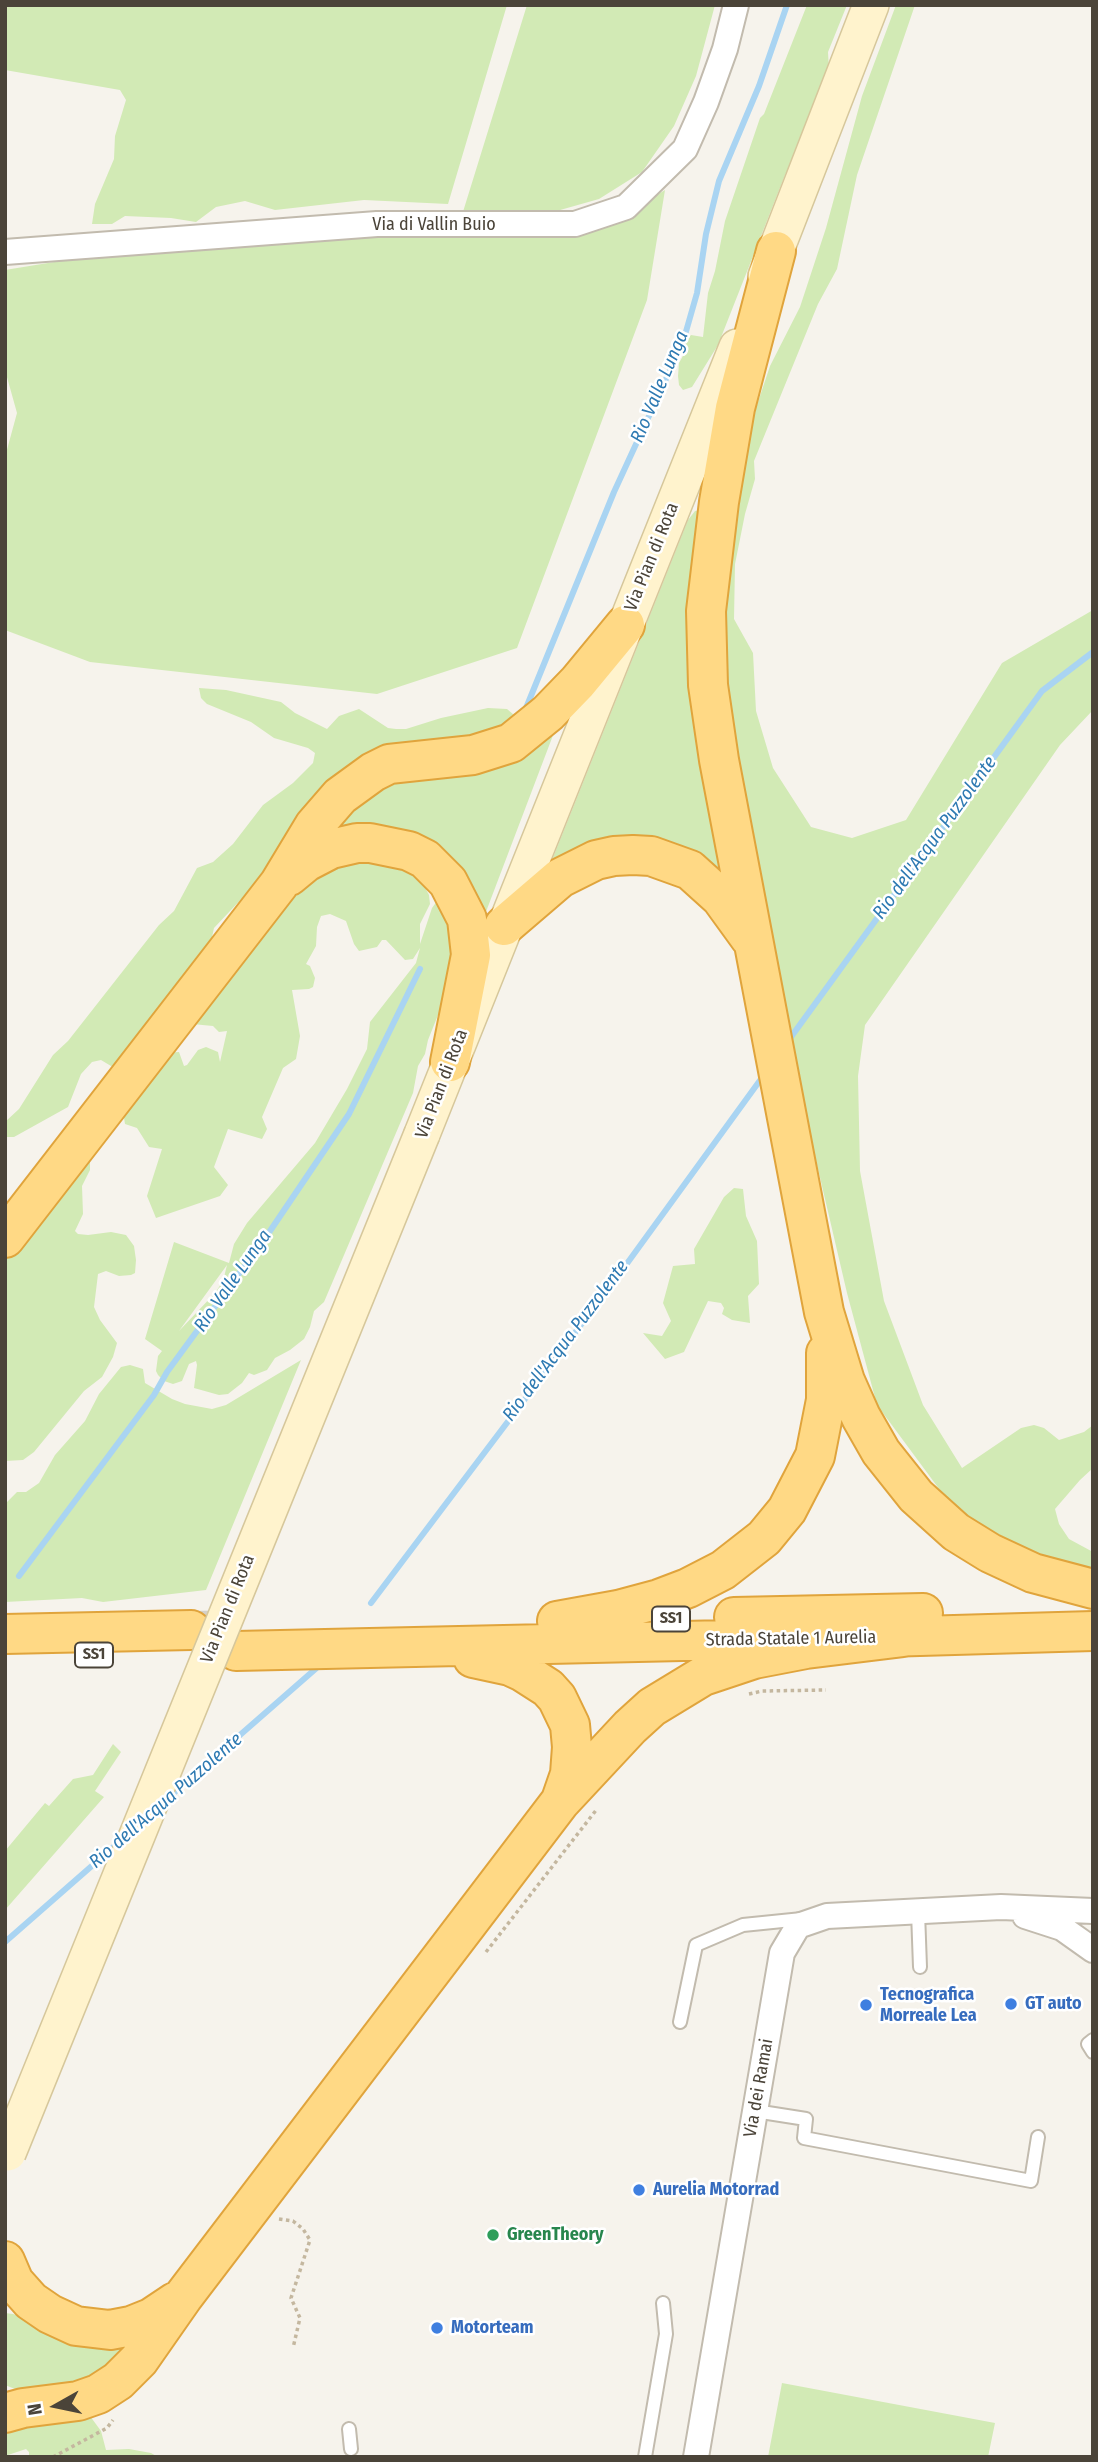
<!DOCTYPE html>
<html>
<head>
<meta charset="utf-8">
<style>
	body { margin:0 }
	#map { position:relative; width:1098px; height:2462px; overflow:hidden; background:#f6f3ec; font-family:"Fira Sans Condensed",sans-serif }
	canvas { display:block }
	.frame { position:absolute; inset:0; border:7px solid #4b4439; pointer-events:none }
	.north { position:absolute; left:21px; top:2371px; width:70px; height:70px; -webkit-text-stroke:5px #fff; paint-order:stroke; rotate:261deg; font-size:19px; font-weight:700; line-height:28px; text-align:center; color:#4b4439 }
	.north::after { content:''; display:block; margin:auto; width:24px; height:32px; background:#4b4439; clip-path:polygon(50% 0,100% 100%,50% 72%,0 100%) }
</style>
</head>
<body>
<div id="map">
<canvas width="1098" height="2462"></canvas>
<div class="frame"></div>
<div class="north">N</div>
</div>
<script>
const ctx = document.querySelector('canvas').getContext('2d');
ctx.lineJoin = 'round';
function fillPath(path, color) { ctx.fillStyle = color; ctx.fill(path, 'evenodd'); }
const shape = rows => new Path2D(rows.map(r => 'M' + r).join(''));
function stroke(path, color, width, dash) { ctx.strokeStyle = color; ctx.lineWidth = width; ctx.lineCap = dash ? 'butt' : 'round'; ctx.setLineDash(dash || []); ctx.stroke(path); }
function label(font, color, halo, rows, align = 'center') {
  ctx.font = font + ' "Fira Sans Condensed",sans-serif'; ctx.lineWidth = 5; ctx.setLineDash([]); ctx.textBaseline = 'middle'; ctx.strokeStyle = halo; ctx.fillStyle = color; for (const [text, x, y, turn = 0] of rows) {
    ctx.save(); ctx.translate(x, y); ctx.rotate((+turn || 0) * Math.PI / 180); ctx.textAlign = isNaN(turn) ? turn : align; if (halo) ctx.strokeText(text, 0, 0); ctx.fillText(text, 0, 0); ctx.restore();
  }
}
fillPath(shape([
	[5,5,507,5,448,204,364,200,275,210,245,201,216,207,196,222,171,218,125,216,112,224,92,224,95,204,114,159,115,136,126,100,120,90,5,70],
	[527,5,715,5,696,76,674,126,642,172,599,199,546,214,462,215],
	[807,5,847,5,828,52,829,70,807,129,785,175,718,345,692,387,683,390,679,385,678,376,679,363,684,354,684,343,691,335,703,337,708,293,715,271,725,221,760,118,764,114],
	[896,5,915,5,857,175,837,269,818,304,754,461,755,479,745,514,735,564,734,619,753,653,756,711,773,768,811,827,852,838,906,820,1002,663,1093,610,1093,710,1060,745,865,1025,858,1076,860,1171,884,1301,923,1405,962,1468,1021,1428,1034,1425,1044,1428,1059,1440,1084,1432,1093,1425,1093,1468,1080,1480,1055,1509,1059,1524,1069,1539,1093,1552,1093,1576,1016,1552,951,1505,877,1405,847,1293,797,1079,785,1003,750,863,717,635,735,471,770,366,800,307,826,228,862,96],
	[665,190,647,300,517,648,377,694,90,662,5,630,5,457,17,413,5,370,5,270,146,247,614,221],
	[701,510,736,895,713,878,550,865,688,520,695,511],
	[199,688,226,690,281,702,295,713,327,729,339,716,359,709,388,728,396,729,406,729,441,718,488,708,507,709,514,715,517,725,425,752,255,889,247,893,214,928,210,946,116,1069,101,1060,92,1062,81,1074,68,1107,14,1137,5,1137,5,1122,19,1109,53,1055,68,1041,159,925,174,911,197,868,213,862,233,844,263,805,293,783,313,763,315,753,308,748,274,738,251,722,207,704,201,698],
	[555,730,484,917,458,880,320,833,360,790],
	[378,856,420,878,429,895,430,904,420,924,420,944,432,908,440,897,447,903,458,965,428,1040,425,1054,418,1066,413,1093,324,1302,314,1311,310,1327,304,1339,290,1350,275,1358,267,1370,254,1375,249,1373,242,1383,228,1394,219,1395,194,1388,197,1365,196,1361,189,1364,182,1381,173,1384,164,1381,158,1375,156,1371,158,1356,162,1351,145,1339,174,1242,229,1263,234,1244,247,1223,315,1143,347,1089,367,1049,370,1022,416,963,420,948,413,959,405,960,386,940,382,940,377,947,359,951,354,944,346,921,330,914,321,916,317,927,316,946,306,964,310,966,315,978,313,987,309,989,292,990,300,1036,296,1059,283,1068,262,1117,267,1129,262,1139,228,1129,214,1167,228,1185,220,1196,156,1218,147,1196,162,1149,149,1147,137,1128,125,1124,123,1111,161,1053,179,1052,184,1066,187,1065,198,1050,206,1047,218,1052,220,1062,227,1031,219,1032,213,1026,192,1024,251,941,320,865],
	[227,1265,223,1281,215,1293,179,1331],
	[86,1162,90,1162,90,1170,82,1186,83,1214,75,1231,78,1234,88,1235,111,1232,126,1235,134,1246,136,1260,135,1273,131,1275,119,1276,106,1271,98,1274,94,1307,100,1320,117,1343,113,1357,102,1377,84,1391,34,1452,23,1460,5,1461,5,1260,56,1204],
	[734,1188,743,1189,746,1216,757,1241,759,1284,748,1296,750,1323,732,1320,722,1314,724,1308,721,1303,708,1301,684,1352,665,1359,643,1333,662,1336,671,1321,663,1303,673,1266,695,1264,694,1249,724,1197],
	[301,1360,206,1590,103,1602,82,1598,5,1602,5,1504,17,1492,26,1492,39,1483,55,1455,85,1421,99,1394,121,1367,130,1365,143,1369,145,1383,172,1399,185,1404,212,1409,226,1405],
	[113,1744,121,1752,95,1791,104,1797,5,1910,5,1851,45,1803,49,1806,73,1779,93,1775],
	[5,2313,13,2314,48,2325,139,2335,122,2370,40,2399,5,2385],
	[782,2383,995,2423,988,2457,768,2457],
	[90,2416,101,2431,106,2450,129,2449,151,2453,158,2457,29,2457,29,2452,26,2449,5,2456,5,2424]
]), '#d2eab5');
stroke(shape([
	[524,713,614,492,683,342,697,293,706,234,719,181,759,86,787,5],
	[791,1037,1042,691,1093,652],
	[19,1576,154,1395,167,1372,268,1234,349,1114,420,969],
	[371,1603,623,1269,761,1079],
	[168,1798,320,1665],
	[5,1942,118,1843]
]), '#a9d4f2', 6);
stroke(shape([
	[191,1630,248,1629]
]), '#d4d0c8', 38, [38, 19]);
const service = shape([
	[918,1912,920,1967],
	[680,2022,696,1945,743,1925,802,1919],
	[1093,2040,1088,2044,1093,2052],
	[755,2111,806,2119,804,2138,1031,2181,1038,2137],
	[349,2429,351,2449],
	[645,2457,666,2334,663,2303]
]);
const minor = shape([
	[5,252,377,224,575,224,626,207,685,149,706,102,725,49,736,5],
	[1025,1916,1062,1928,1093,1950],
	[696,2457,782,1953,798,1926,827,1916,1001,1907,1093,1911]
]);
const secondary = shape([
	[766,276,871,5],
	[422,1134,737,347]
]);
const trunk = shape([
	[776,251,735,408,719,502,706,611,708,685,719,760,824,1312,845,1381,861,1417,881,1452,916,1496,956,1532,990,1553,1033,1573,1093,1589],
	[289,876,306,862,331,849,357,843,370,843,409,851,425,859,448,882,467,919,471,955,450,1062],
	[504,926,560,878,596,860,614,856,633,855,651,856,690,870,721,898,750,938],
	[5,1238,279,884,314,826,340,796,373,772,389,764,473,755,511,743,548,713,578,682,625,625],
	[734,1617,923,1613],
	[557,1621,618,1610,659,1599,688,1588,723,1570,764,1538,787,1510,815,1456,826,1400,826,1353],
	[5,1634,191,1630],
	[885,1637,1093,1631],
	[236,1651,772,1639],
	[473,1658,510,1666,523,1672,548,1688,557,1698,570,1725,572,1747,570,1774,561,1800],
	[5,2261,14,2282,31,2301,50,2314,76,2326,110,2330,131,2326,151,2318,175,2302],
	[5,2413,23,2408,78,2401,98,2394,118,2381,139,2360,183,2297,560,1802,630,1727,652,1707,703,1676,754,1659,806,1649,912,1636]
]);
stroke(service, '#c2bbae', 16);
stroke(minor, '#c2bbae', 28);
stroke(secondary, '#d6c79b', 38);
stroke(trunk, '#e0a43c', 42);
stroke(shape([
	[749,1694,762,1691,826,1690],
	[486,1952,597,1809],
	[279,2219,293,2221,303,2229,310,2240,291,2298,300,2318,293,2348],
	[53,2457,107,2428,113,2420]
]), '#c4b79f', 3.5, [3.5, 3.5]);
stroke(service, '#fff', 12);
stroke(minor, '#fff', 24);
stroke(secondary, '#fff3cd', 35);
stroke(trunk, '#ffd985', 38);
const secondaryBridge = shape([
	[8,2153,422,1134]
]);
stroke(secondaryBridge, '#d6c79b', 38, []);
stroke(secondaryBridge, '#fff3cd', 35);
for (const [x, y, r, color] of [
	[1011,2004,7,"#3f7fe0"],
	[866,2005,7,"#3f7fe0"],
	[639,2190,7,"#3f7fe0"],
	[493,2235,7,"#2e9e5b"],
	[437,2328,7,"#3f7fe0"]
]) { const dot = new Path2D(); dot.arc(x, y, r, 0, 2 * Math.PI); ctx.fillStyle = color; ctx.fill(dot); stroke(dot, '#fff', 2.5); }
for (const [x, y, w] of [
	[671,1619,38],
	[94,1655,38]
]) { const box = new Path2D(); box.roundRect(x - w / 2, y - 12.5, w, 25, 5); ctx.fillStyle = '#fff'; ctx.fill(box); stroke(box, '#4b4439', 2); }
label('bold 16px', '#4b4439', null, [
	["SS1",671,1619],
	["SS1",94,1655]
]);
label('18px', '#4b4439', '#fff', [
	["Via di Vallin Buio",434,225],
	["Via Pian di Rota",652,557,-68],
	["Via Pian di Rota",442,1084,-69],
	["Via Pian di Rota",228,1609,-68],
	["Strada Statale 1 Aurelia",791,1639,-1],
	["Via dei Ramai",759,2088,-80]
]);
label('bold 18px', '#366cbe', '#fff', [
	["Tecnografica",880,1995],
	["Morreale Lea",880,2016],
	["GT auto",1025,2004],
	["Aurelia Motorrad",653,2190],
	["Motorteam",451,2328]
], 'left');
label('bold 18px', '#27864d', '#fff', [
	["GreenTheory",507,2235]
], 'left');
label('italic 19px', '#2e7ab2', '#fff', [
	["Rio Valle Lunga",660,387,-67],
	["Rio dell'Acqua Puzzolente",935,838,-54],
	["Rio Valle Lunga",233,1281,-55],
	["Rio dell'Acqua Puzzolente",566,1341,-53],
	["Rio dell'Acqua Puzzolente",166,1801,-41]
]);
</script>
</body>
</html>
